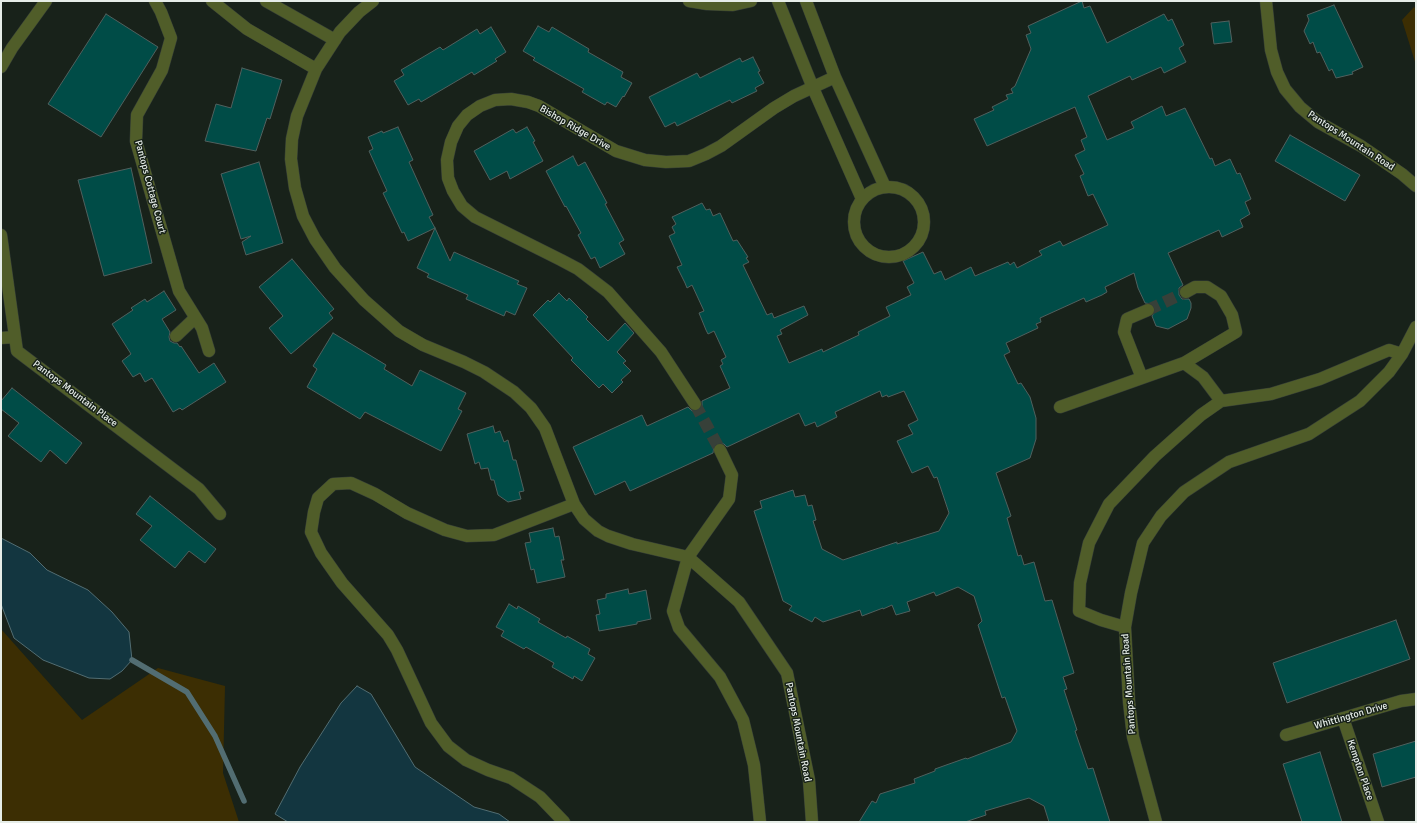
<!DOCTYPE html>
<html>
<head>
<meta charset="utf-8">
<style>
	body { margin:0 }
	#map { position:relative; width:1417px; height:823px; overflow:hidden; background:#18221a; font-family:Signika,sans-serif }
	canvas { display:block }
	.frame { position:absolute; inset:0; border:2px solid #e6ede8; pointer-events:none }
</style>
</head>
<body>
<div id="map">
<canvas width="1417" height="823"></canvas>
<div class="frame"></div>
</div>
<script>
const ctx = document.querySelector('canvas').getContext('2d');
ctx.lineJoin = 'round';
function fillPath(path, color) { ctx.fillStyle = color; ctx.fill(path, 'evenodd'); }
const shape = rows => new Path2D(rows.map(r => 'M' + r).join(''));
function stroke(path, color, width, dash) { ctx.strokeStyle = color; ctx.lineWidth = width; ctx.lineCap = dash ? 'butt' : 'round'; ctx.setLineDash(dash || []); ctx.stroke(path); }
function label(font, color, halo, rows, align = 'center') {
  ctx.font = font + ' Signika,sans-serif'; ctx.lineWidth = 3; ctx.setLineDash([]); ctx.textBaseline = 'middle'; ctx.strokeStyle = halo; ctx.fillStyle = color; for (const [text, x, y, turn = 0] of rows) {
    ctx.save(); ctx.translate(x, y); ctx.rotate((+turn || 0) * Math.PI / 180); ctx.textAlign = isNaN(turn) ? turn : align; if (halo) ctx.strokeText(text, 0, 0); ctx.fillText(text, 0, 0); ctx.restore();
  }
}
fillPath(shape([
	[1414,7,1416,9,1416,65,1402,20],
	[1,629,82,720,158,668,225,686,223,773,239,822,1,822]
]), '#3c2e03');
const water = shape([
	[1,538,30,553,47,570,88,590,112,612,129,632,132,660,122,671,110,679,89,678,43,660,14,638,1,604,1,538],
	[357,686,371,694,415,767,474,807,499,814,510,822,288,822,275,814,300,767,341,703,357,686]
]);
fillPath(water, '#133640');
stroke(water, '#526d72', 1);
stroke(shape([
	[132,660,187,692,215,736,244,801]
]), '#526d72', 5.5);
const building = shape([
	[1082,1,1084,8,1090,6,1107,43,1164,14,1168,21,1172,19,1184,45,1179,48,1186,62,1164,73,1161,67,1132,80,1130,76,1088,96,1107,140,1134,128,1131,122,1162,106,1166,116,1185,108,1210,159,1212,158,1215,166,1230,159,1237,174,1240,173,1251,199,1245,202,1250,214,1240,220,1243,227,1222,237,1219,230,1168,253,1183,285,1179,288,1179,295,1182,299,1189,299,1191,303,1191,308,1187,319,1168,329,1156,326,1152,316,1155,311,1155,307,1152,304,1145,303,1138,288,1134,273,1105,287,1107,292,1102,295,1086,302,1084,298,1040,318,1041,322,1036,324,1038,328,1006,343,1010,352,1004,355,1018,384,1021,383,1030,397,1036,418,1036,439,1030,458,996,473,1011,516,1007,518,1018,556,1021,555,1024,565,1034,562,1045,601,1052,600,1074,673,1063,677,1067,689,1064,690,1077,730,1075,731,1088,769,1093,768,1110,822,1049,822,1044,806,1029,798,985,811,986,815,965,822,859,822,872,801,876,803,880,794,915,783,914,779,935,771,935,769,966,758,967,759,1011,742,1017,731,1005,697,1002,698,978,625,982,621,974,596,958,587,936,596,934,592,907,602,910,611,896,615,892,605,883,609,883,608,862,616,860,610,823,622,815,617,812,622,789,610,792,606,783,601,754,511,762,508,760,501,793,490,795,497,805,495,808,506,812,505,816,520,813,521,822,549,843,560,897,542,897,544,939,531,949,513,937,477,934,478,928,466,912,473,897,441,913,434,908,425,918,420,904,391,888,397,887,395,882,397,880,391,835,412,837,417,817,427,815,422,805,426,799,413,727,447,724,444,717,443,714,446,713,453,630,491,625,481,595,495,573,447,642,415,647,426,688,407,692,411,699,410,702,407,702,401,730,388,720,366,723,364,721,360,726,357,714,331,708,334,706,330,699,313,704,311,692,285,687,288,685,283,677,267,682,265,669,236,675,233,672,227,676,224,672,217,702,203,706,210,710,209,713,216,720,213,733,241,737,240,748,257,746,258,749,262,743,265,767,315,772,313,774,318,804,306,808,315,780,330,782,334,777,336,789,363,822,349,823,352,859,335,858,332,890,316,886,307,911,295,907,287,914,283,903,261,923,252,934,274,941,271,945,280,971,267,975,276,1008,262,1010,265,1014,262,1017,268,1042,255,1039,251,1060,241,1063,246,1108,225,1093,194,1088,196,1080,176,1084,174,1075,155,1085,150,1081,140,1087,137,1075,107,987,146,974,119,994,110,992,107,1008,99,1006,95,1013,93,1011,89,1015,86,1031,49,1026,35,1031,33,1028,26,1082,1],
	[1334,5,1363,67,1352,72,1353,74,1336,78,1332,69,1329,71,1320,52,1317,53,1313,42,1310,44,1304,31,1309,20,1307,15,1334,5],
	[106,14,158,47,101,137,48,104,106,14],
	[1229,21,1232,42,1214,44,1211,23,1229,21],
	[538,26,549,32,552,27,589,49,588,52,623,72,621,77,632,83,624,97,623,96,616,107,607,102,605,105,582,92,584,89,533,60,535,58,523,51,538,26],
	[491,27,506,52,495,59,497,61,474,75,472,72,421,102,419,99,408,105,394,81,404,75,401,70,440,47,443,50,477,29,480,34,491,27],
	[753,57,760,71,758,72,764,83,755,88,757,91,732,103,730,100,677,126,675,122,665,127,649,97,697,73,700,78,740,58,742,62,753,57],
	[242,68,282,80,270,119,267,118,256,151,205,141,216,104,231,108,242,68],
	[398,127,413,160,409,162,433,215,429,217,435,228,408,241,404,232,402,233,383,193,387,191,369,151,373,149,368,137,382,131,383,133,398,127],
	[527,127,535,141,533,142,543,161,510,179,507,171,490,180,474,151,513,129,516,133,527,127],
	[1290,135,1360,175,1345,201,1275,161,1290,135],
	[573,156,578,166,585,162,607,203,605,204,624,240,619,243,625,254,600,268,595,257,591,259,578,235,581,233,566,206,565,207,546,171,573,156],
	[259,162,283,243,246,255,242,242,251,236,241,239,221,174,259,162],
	[131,168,152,263,104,276,78,180,131,168],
	[435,228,450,261,454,252,519,281,517,284,527,288,515,315,506,311,504,316,466,299,468,295,427,277,429,274,417,268,435,228],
	[292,259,334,309,329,313,333,318,291,354,269,328,283,316,259,287,292,259],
	[164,291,176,310,162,319,170,332,169,337,170,341,174,343,177,343,180,347,181,346,199,373,214,363,226,382,182,410,180,408,173,412,152,378,145,382,140,373,133,377,122,361,131,354,112,324,133,310,131,308,145,299,147,302,164,291],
	[559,293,567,301,569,298,588,317,586,319,608,341,625,323,634,333,617,352,626,361,623,363,631,371,621,380,623,382,612,393,603,384,599,388,571,360,573,358,533,315,548,300,550,302,559,293],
	[333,333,386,365,384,369,412,386,420,370,466,393,458,409,462,411,441,451,365,412,360,419,307,387,317,369,313,366,333,333],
	[12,388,82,443,66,464,50,450,41,462,8,436,19,423,1,409,1,401,12,388],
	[493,426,495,433,500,431,504,442,508,440,513,460,516,460,524,491,519,492,521,499,508,502,498,495,494,480,491,480,488,468,481,469,479,462,475,464,467,434,493,426],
	[150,496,216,549,205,563,189,551,175,568,140,540,152,526,136,514,150,496],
	[553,528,555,537,559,536,564,560,561,560,565,577,537,583,534,569,531,570,525,543,531,542,529,533,553,528],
	[628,589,629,594,646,590,651,619,637,622,637,624,599,631,596,615,600,614,597,600,606,598,606,594,628,589],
	[509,604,517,609,518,606,540,619,538,622,566,638,567,636,590,649,588,654,595,658,582,681,574,676,573,679,552,667,554,663,526,647,524,649,501,636,504,631,496,627,509,604],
	[1396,620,1410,659,1287,703,1273,663,1396,620],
	[1416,741,1416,777,1382,787,1373,754,1416,741],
	[1320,752,1342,822,1302,822,1283,764,1320,752]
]);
fillPath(building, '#004c47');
stroke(building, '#50605e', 1);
stroke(shape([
	[1148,310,1186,292],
	[695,404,720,450]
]), '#374039', 12, [12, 6]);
const minor = shape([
	[155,1,161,12,171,38,162,70,137,115,136,141,179,291,202,328,209,351],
	[212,1,247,29,316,69],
	[266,1,335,40],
	[373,1,359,12,340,32,316,69,297,116,292,139,291,159,295,188,303,216,315,239,335,268,364,300,399,331,423,345,464,362,484,372,514,392,531,408,545,428,574,504,584,519,598,531,608,536,632,544,688,557,739,602,787,673,809,780,812,822],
	[689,1,707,4,733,5,751,1],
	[778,1,813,88,862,199],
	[806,1,835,77,885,187],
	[1266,1,1271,50,1277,72,1285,89,1300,107,1318,122,1361,146,1402,174,1416,186],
	[1,67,12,48,46,1],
	'854 222a35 35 0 1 1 70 0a35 35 0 1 1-70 0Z',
	[1,235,17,351,199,489,220,514],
	[176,336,195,318],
	[1,338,15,337],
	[1184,363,1236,332,1232,315,1221,296,1207,287,1195,287,1186,292],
	[1142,378,1124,332,1127,319,1148,310],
	[695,404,661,352,608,292,578,269,561,260,475,217,462,206,453,191,448,178,447,160,451,142,458,126,467,115,480,106,495,100,511,99,528,102,539,106,616,151,645,160,666,162,689,161,706,154,721,146,774,108,794,96,835,77],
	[1060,407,1184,363,1203,377,1221,401],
	[720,450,732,475,729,499,688,557,673,611,679,628,720,677,743,720,754,765,760,822],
	[1125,627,1101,620,1079,611,1080,583,1089,543,1109,504,1155,456,1201,415,1221,401,1271,394,1320,379,1389,350,1402,354],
	[1343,718,1378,822],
	[1286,735,1401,701,1416,699],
	[564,822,540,797,511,778,488,770,466,760,448,746,431,723,397,650,388,635,342,583,321,553,311,532,314,512,318,498,333,484,351,483,375,494,407,513,445,530,467,536,494,535,574,504],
	[1156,822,1133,737,1129,702,1125,627,1131,593,1143,543,1161,516,1184,492,1229,462,1309,434,1360,401,1389,372,1402,354,1416,327]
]);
stroke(minor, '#353e37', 13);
stroke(minor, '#505d29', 12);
label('10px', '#e6ede8', '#18221a', [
	["Bishop Ridge Drive",575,128,30],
	["Pantops Mountain Road",1351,141,33],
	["Pantops Cottage Court",150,187,75],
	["Pantops Mountain Place",75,394,37],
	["Pantops Mountain Road",1129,684,-94],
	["Whittington Drive",1351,716,-16],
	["Pantops Mountain Road",798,732,79],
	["Kempton Place",1360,770,71]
]);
</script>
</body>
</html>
